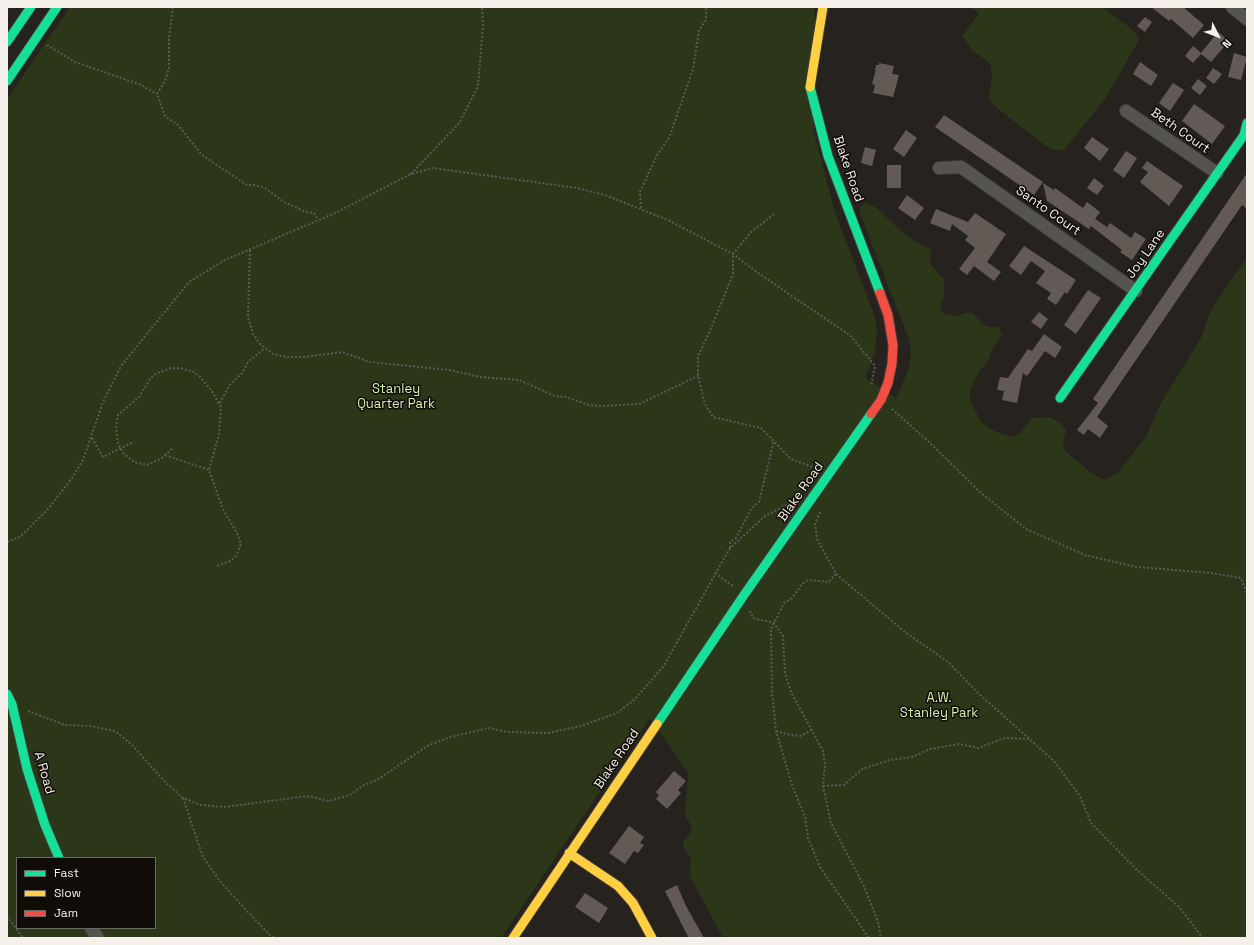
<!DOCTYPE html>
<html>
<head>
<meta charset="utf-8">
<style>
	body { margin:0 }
	#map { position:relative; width:1254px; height:945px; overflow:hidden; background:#26221e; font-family:"Space Grotesk",sans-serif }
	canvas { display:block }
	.frame { position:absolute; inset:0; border:8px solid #f5f0ea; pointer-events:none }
	.legend { position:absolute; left:16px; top:857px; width:140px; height:72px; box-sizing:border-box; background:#0f0c09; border:1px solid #6b6763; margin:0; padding:5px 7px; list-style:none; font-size:12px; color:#f5f0ea }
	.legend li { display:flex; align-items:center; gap:8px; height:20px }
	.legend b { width:20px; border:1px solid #6b6763 }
	.north { position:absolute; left:1198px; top:16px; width:40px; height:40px; -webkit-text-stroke:3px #0f0c09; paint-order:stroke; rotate:132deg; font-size:11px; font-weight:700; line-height:16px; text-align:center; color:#f5f0ea }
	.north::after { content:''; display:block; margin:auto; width:14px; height:18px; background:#f5f0ea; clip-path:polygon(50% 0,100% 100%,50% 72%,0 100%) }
</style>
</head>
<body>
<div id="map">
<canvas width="1254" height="945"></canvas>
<div class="frame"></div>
<ul class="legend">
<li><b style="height:5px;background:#16e098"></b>Fast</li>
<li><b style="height:5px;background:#ffcf43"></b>Slow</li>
<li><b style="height:5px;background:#f24e42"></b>Jam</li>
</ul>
<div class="north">N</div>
</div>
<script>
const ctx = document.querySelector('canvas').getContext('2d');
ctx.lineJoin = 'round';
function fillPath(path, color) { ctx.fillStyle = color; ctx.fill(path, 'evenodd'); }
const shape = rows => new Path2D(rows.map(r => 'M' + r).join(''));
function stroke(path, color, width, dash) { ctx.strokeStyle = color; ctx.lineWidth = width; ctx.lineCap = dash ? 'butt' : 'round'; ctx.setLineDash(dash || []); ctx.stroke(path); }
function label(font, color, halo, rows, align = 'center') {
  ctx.font = font + ' "Space Grotesk",sans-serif'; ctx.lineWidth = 3; ctx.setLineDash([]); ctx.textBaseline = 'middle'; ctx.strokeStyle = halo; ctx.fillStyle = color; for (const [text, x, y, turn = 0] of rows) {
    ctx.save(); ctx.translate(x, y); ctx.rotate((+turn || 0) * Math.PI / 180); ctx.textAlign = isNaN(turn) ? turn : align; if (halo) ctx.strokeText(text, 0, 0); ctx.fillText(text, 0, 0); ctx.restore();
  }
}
fillPath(shape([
	[70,7,815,7,814,133,835,212,874,315,877,330,875,353,865,377,896,398,908,371,911,353,909,339,860,214,860,207,865,203,877,208,905,235,931,250,930,264,944,279,944,297,940,308,944,314,958,316,964,313,972,313,984,325,991,327,998,327,1000,329,1002,336,991,351,988,362,980,370,970,389,970,400,981,422,996,432,1013,437,1019,434,1032,418,1049,417,1061,423,1066,430,1063,444,1065,451,1093,474,1105,480,1117,473,1147,435,1161,403,1202,336,1209,315,1215,303,1247,258,1247,938,723,938,690,876,691,858,683,846,684,840,692,832,692,828,685,815,688,773,650,718,501,938,7,938,7,99],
	[17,858,155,858,155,928,17,928],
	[968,7,1102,7,1128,26,1138,36,1139,40,1105,99,1065,149,1061,150,1054,150,1047,147,996,107,989,99,992,74,990,63,972,50,962,35,978,15,977,11]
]), '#2c3619');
fillPath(shape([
	[1151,7,1183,7,1204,25,1193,38,1171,19,1169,21],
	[1145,17,1152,22,1145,32,1137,26],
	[1218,32,1229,41,1211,62,1201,54,1193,63,1185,56,1193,46,1201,53],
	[1234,53,1247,57,1241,80,1228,77],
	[1140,62,1158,75,1151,86,1133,74],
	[879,63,894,66,892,74,899,75,893,97,873,93,875,85,872,84,875,73,876,65,879,65],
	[1213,68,1222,74,1214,84,1206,78],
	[1198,79,1207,86,1200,95,1191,88],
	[1173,83,1184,90,1170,111,1159,103],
	[1194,104,1225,126,1212,144,1182,121],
	[944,115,1043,182,1034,195,935,127],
	[906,130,917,138,904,157,893,149],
	[1092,137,1109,149,1100,161,1084,148],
	[865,147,876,150,872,166,861,163],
	[1126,151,1137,158,1124,178,1113,170],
	[1147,161,1183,186,1169,206,1140,182,1148,172,1142,168],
	[887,165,901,165,901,188,887,188],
	[1247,173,1247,209,1242,205,1097,417,1108,426,1100,438,1088,429,1084,435,1077,430,1098,403,1093,399],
	[1094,178,1104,186,1097,195,1087,188],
	[1043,183,1054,190,1055,188,1083,208,1087,202,1100,212,1095,219,1107,227,1110,223,1131,238,1135,232,1146,239,1132,260,1120,252,1122,250,1091,226,1089,229,1047,201],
	[907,195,924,208,915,220,898,208],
	[936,209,968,222,975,213,1006,234,987,262,1001,272,994,281,974,266,967,275,959,269,975,248,965,240,968,236,952,224,950,231,930,223],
	[1024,246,1076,280,1067,294,1065,292,1056,305,1047,299,1051,293,1036,283,1045,271,1031,261,1021,275,1009,266],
	[1088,290,1101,298,1076,334,1064,325],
	[1039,312,1048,319,1041,329,1031,322],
	[1044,334,1062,347,1055,358,1045,351,1027,376,1023,373,1017,403,1002,400,1004,391,997,390,1000,377,1008,378,1028,349,1032,351],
	[674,771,686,781,678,790,681,793,667,809,656,799,659,795,656,792],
	[629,826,644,837,640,843,644,845,638,853,634,851,625,864,609,853],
	[677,885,686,906,704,938,689,938,682,925,665,891],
	[585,893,608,908,599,923,575,907]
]), '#645a55');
const street = shape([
	[1232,7,1247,19],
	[1126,111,1217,173],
	[939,168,961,167,1136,291],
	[91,928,98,938]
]);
const fast = shape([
	[7,42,31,7],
	[7,81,57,7],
	[810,87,828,156,880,293],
	[1060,398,1244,135,1247,123],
	[7,694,12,704,27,769,45,825,59,858],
	[657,724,744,595,871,414]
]);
const slow = shape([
	[810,87,823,7],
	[569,853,618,886,633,903,652,938],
	[513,938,657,724]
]);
const jam = shape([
	[871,414,881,400,888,383,892,364,893,345,888,315,880,293]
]);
stroke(street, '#403c39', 14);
stroke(fast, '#403c39', 11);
stroke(slow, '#403c39', 11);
stroke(jam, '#403c39', 11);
stroke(shape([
	[173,7,169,38,169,68,165,81,157,94,165,116,178,125,202,155,247,185,254,185,265,188,284,202,306,212,314,213,318,220],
	[47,45,75,62,139,84,157,94],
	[411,174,460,122,478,86,483,25,482,7],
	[641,208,640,192,657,155,669,138,693,69,699,30,706,20,706,7],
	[774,214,751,232,733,254,733,274,710,331,698,356,698,376,705,404,713,417,761,428,791,459,818,469],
	[250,250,248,317,253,334,260,344,273,354,286,357,304,357,342,352,370,362,449,370,480,377,519,380,555,396,566,397,589,405,600,406,639,404,698,376],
	[220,403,229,386,242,373,248,362,265,348],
	[892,409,930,443,981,493,1026,529,1085,555,1137,567,1211,573,1241,578,1247,594],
	[92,438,103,457,133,442],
	[172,449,162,458,147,465,134,462,124,454,118,444,116,426,118,415,139,397,150,379,155,374,171,368,180,368,194,372,200,377,211,390,221,407,219,434,209,470,223,509,237,533,241,544,236,556,230,561,217,566],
	[165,455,209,470],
	[820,512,815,524,817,539,836,574,905,632,948,662,977,692,1054,761,1080,796,1091,823,1136,869,1179,907,1203,938],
	[7,542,20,537,48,509,72,478,83,460,103,402,121,366,189,282,225,260,333,214,411,174,433,168,577,188,605,195,668,220,733,254,758,273,851,336,875,366,871,386],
	[730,548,730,542,736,538,751,509,759,502,774,440],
	[715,573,734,587],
	[836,574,829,582,808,580,802,584,792,598,784,603,771,629,772,691,776,731,791,782,805,817,808,838,820,867,869,938],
	[750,611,753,618,774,623,783,636,785,673,791,692,823,751,825,764,823,786,831,823,864,886,878,922,881,938],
	[28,711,65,725,90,726,115,731,132,745,166,783,183,798,201,805,225,807,307,796,329,801,350,795,364,785,377,780,429,745,451,737,488,728,508,732,548,733,581,726,617,713,635,699,663,667,730,548,765,516,792,502],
	[776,731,790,735,800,736,812,730],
	[823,786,844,785,862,769,890,760,912,757,930,749,959,744,978,748,1005,738,1030,739],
	[183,798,203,857,220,881,245,909,270,935,275,938],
	[7,916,23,938]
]), '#5d5a57', 2, [2, 2]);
stroke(street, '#565451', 12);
stroke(fast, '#16e098', 9);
stroke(slow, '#ffcf43', 9);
stroke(jam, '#f24e42', 9);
label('13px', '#f5f0ea', '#0f0c09', [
	["Beth Court",1180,131,35],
	["Blake Road",848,169,71],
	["Santo Court",1048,211,35],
	["Joy Lane",1146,254,-55],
	["Blake Road",801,492,-55],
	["Blake Road",617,759,-56],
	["A Road",44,773,74]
]);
label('13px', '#d5efb1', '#0f0c09', [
	["Stanley",396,389],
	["Quarter Park",396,404],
	["A.W.",939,698],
	["Stanley Park",939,713]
]);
</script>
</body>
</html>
